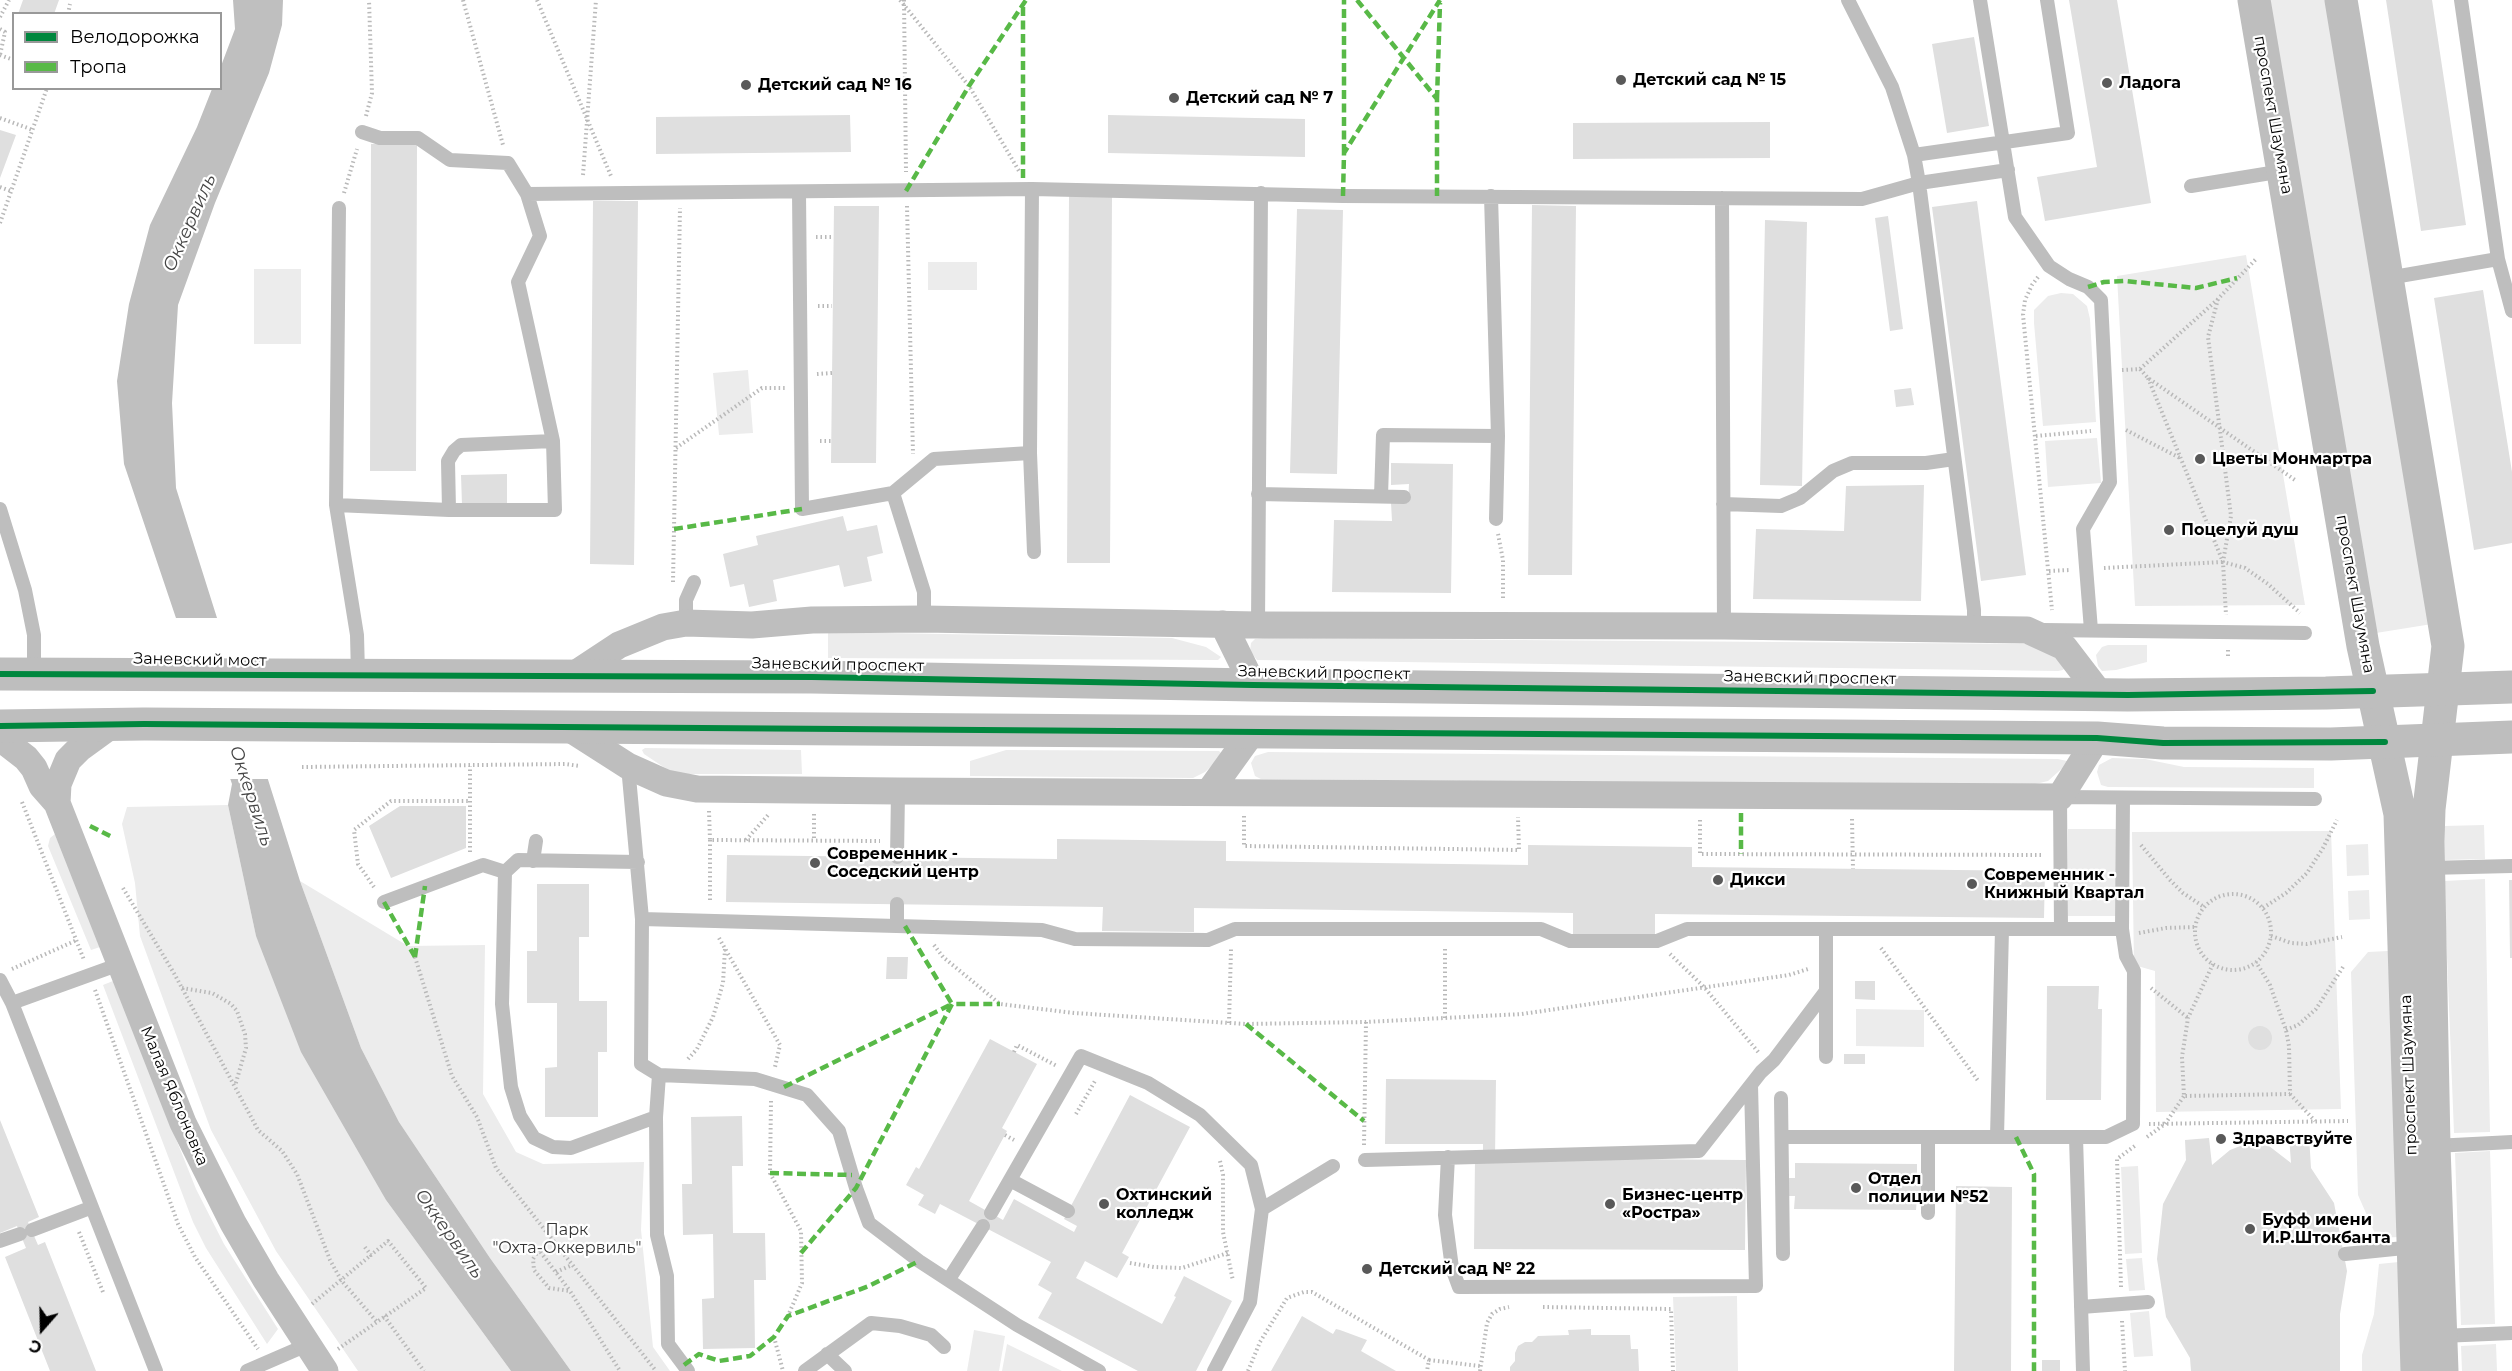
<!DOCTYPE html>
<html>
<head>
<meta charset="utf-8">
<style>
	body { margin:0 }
	#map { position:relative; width:2512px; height:1371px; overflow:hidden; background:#fff; font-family:Montserrat,sans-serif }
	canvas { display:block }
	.legend { position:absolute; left:12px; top:12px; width:210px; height:78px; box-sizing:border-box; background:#fff; border:2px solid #999; margin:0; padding:8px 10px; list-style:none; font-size:18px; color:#000 }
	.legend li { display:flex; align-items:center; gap:12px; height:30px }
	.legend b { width:30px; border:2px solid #999 }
	.north { position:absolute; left:12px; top:1299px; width:60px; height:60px; -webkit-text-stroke:4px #fff; paint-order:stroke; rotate:200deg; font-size:16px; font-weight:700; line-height:24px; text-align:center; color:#000 }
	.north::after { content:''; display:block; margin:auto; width:21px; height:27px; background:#000; clip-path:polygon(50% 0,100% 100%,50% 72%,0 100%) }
</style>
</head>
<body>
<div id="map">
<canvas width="2512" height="1371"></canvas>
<ul class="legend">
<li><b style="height:8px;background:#00873e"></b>Велодорожка</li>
<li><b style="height:8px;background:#58b947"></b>Тропа</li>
</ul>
<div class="north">С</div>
</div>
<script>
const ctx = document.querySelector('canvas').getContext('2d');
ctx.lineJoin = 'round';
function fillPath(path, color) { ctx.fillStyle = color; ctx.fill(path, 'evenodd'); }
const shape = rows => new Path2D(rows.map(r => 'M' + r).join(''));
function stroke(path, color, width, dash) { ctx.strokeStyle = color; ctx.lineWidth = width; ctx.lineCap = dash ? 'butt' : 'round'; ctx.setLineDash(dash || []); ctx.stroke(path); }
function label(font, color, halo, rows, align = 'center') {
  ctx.font = font + ' Montserrat,sans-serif'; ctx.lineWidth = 4.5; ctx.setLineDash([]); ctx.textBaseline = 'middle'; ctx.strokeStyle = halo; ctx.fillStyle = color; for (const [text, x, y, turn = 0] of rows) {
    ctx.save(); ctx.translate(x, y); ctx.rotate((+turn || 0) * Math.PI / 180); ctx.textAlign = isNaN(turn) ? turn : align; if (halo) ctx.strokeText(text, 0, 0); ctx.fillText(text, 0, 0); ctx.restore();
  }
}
fillPath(shape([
	[2270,0,2327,0,2432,624,2376,633],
	[2246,255,2305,605,2135,606,2117,276],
	[928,262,977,262,977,290,928,290],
	[254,269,301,269,301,344,254,344],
	[2061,293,2073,294,2087,306,2090,319,2096,422,2043,426,2034,323,2034,310,2048,296],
	[748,370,753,433,719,435,713,373],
	[2097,438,2101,483,2048,487,2045,441],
	[828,632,1172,638,1206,647,1221,657,1218,660,828,658],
	[1264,638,2033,644,2043,646,2066,666,2063,670,2058,671,1257,660,1250,651,1251,643,1255,639],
	[2108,645,2147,645,2147,662,2116,670,2102,671,2098,666,2096,655,2102,647],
	[645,748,801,750,802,774,684,774,668,770,644,754,642,750],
	[1006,750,1219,751,1221,753,1220,758,1205,772,1193,778,970,776,970,761],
	[1268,752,2058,759,2067,761,2067,764,2048,781,2027,786,1261,779,1255,776,1251,763,1255,756],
	[2112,758,2145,759,2184,767,2314,768,2314,788,2108,787,2101,785,2097,772,2099,765],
	[228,805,256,936,386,1200,511,1371,358,1371,276,1251,211,1130,140,936,135,883,122,824,127,807],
	[2484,825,2485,859,2445,860,2444,826],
	[2068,829,2116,829,2116,916,2068,916],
	[2331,831,2341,1109,2156,1112,2155,971,2134,965,2132,832],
	[55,834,100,947,91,950,48,846,50,838],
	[2368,844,2369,875,2347,876,2346,845],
	[2485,879,2490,1132,2454,1133,2444,881],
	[300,881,408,946,485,945,483,1094,516,1152,543,1164,644,1162,641,1230,653,1347,670,1371,571,1371,490,1258,399,1122,361,1048],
	[2369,890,2370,919,2349,920,2348,891],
	[2388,951,2399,1237,2377,1238,2358,1195,2351,972,2368,952],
	[113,981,196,1189,224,1244,278,1329,267,1344,206,1248,193,1222,103,985],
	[1856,1009,1924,1010,1924,1047,1856,1046],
	[2490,1151,2495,1324,2461,1325,2455,1153],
	[2138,1166,2142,1253,2125,1254,2121,1167],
	[2142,1258,2145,1290,2129,1291,2126,1259],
	[2399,1262,2404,1371,2362,1371,2362,1355,2374,1314,2379,1264],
	[1737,1296,1738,1371,1676,1371,1673,1297],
	[2149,1311,2153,1356,2134,1357,2130,1313],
	[974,1330,1005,1336,999,1371,967,1371],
	[1007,1344,1062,1371,1002,1371],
	[2496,1344,2497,1371,2462,1371,2461,1346]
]), '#ececec');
fillPath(shape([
	[233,0,283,0,282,25,269,73,215,203,178,305,172,403,176,488,300,881,361,1048,399,1122,490,1258,571,1371,511,1371,386,1200,301,1052,256,936,228,805,232,784,124,464,117,381,129,304,150,225,197,127,212,89,220,88,221,66,235,29]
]), '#bfbfbf');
fillPath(shape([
	[171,618,219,618,271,779,227,779]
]), '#fff');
fillPath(shape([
	[23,0,59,0,54,14,18,14],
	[2069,0,2117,0,2151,203,2045,221,2037,177,2097,167],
	[2386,0,2432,0,2466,225,2421,231],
	[1974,37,1989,126,1947,133,1932,44],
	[850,115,851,152,656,154,656,117],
	[1108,115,1305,119,1305,157,1108,153],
	[1770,122,1770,158,1573,159,1573,123],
	[0,130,16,135,0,178],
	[371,144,417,144,416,471,370,471],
	[1069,196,1112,196,1110,563,1067,563],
	[593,201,638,201,634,565,590,564],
	[1977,201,2026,575,1981,581,1932,207],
	[1532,205,1576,206,1572,575,1528,575],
	[834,206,879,206,876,463,831,463],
	[1297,209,1343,210,1337,474,1290,473],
	[1888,216,1903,329,1890,331,1875,218],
	[1765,220,1807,222,1802,486,1760,485],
	[2483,290,2512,472,2512,543,2474,550,2434,298],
	[1911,388,1914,405,1896,407,1894,390],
	[1391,463,1453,464,1451,593,1332,592,1334,520,1392,521,1391,503,1408,503,1409,484,1391,485],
	[507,474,507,503,462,505,461,475],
	[1924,485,1921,601,1753,599,1756,529,1844,531,1846,486],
	[843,516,847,531,877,525,883,553,867,557,872,581,844,587,839,565,773,580,777,601,749,607,744,584,730,587,723,554,758,545,756,536],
	[400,806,466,806,466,848,391,878,369,826],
	[1057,839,1226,841,1226,861,1528,865,1528,845,1692,847,1692,867,2045,871,2044,918,1655,914,1655,937,1573,936,1573,913,1194,908,1194,932,1102,931,1103,907,726,902,727,855,1057,859],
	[2509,880,2512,880,2512,958,2510,958],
	[537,884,589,884,589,937,579,937,579,1001,607,1001,607,1052,598,1052,598,1117,545,1117,545,1068,557,1067,557,1003,527,1003,527,951,537,951],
	[887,957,908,957,907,979,886,979],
	[1855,981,1875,981,1875,1000,1855,999],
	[2047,986,2099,986,2098,1009,2102,1009,2101,1100,2046,1100],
	'2248 1038a12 12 0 1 1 24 0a12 12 0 1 1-24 0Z',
	[990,1039,1037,1064,1002,1128,1007,1131,969,1201,1003,1220,1014,1199,1074,1232,1077,1226,1064,1219,1130,1095,1190,1127,1122,1253,1129,1257,1117,1278,1085,1261,1076,1278,1162,1324,1176,1297,1174,1296,1184,1276,1232,1301,1196,1371,1138,1371,1038,1318,1052,1293,1038,1285,1051,1262,940,1204,935,1214,918,1205,924,1195,906,1185,916,1167,919,1169],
	[1844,1054,1865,1054,1865,1064,1844,1064],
	[1386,1079,1496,1080,1495,1158,1746,1160,1745,1250,1474,1249,1475,1158,1483,1158,1483,1144,1385,1144],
	[742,1116,743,1166,732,1166,733,1233,765,1233,766,1280,754,1280,755,1348,703,1349,702,1299,714,1298,713,1234,683,1235,682,1184,692,1184,691,1117],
	[0,1120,39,1217,28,1222,38,1245,45,1242,96,1371,50,1371,5,1257,26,1248,17,1226,0,1233],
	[2289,1136,2309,1136,2311,1168,2334,1203,2347,1271,2340,1314,2340,1371,2191,1371,2190,1358,2166,1317,2157,1259,2163,1204,2186,1160,2185,1140,2209,1138,2212,1165,2230,1150,2248,1143,2269,1146,2291,1163],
	[1795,1163,1917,1164,1917,1180,1926,1180,1926,1198,1917,1198,1916,1210,1794,1209,1795,1196,1786,1196,1786,1178,1795,1178],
	[1956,1186,2012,1187,2011,1371,1954,1371],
	[1302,1316,1333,1334,1336,1329,1340,1330,1367,1340,1361,1351,1396,1371,1271,1371],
	[1591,1329,1591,1335,1630,1335,1631,1349,1638,1349,1639,1371,1510,1371,1510,1367,1515,1361,1515,1353,1518,1346,1525,1342,1532,1342,1538,1336,1569,1335,1568,1330],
	[2042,1360,2060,1360,2060,1371,2042,1371]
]), '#dfdfdf');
stroke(shape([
	[463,0,503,145],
	[537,0,611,176],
	[900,0,969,86,1019,171],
	[904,0,906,172],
	[68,14,70,4],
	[0,17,9,0],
	[0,29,5,32,0,55],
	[0,55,14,60],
	[366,116,372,93,369,0],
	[0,118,33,130],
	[583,175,596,0],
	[0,187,11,191],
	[344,193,357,149],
	[907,206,913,454],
	[0,223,47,88],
	[816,237,833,237],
	[2038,277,2032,285,2025,300,2023,315,2052,610],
	[2218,299,2208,337,2231,516,2223,562,2226,615],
	[818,306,832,306],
	[2140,369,2148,378,2295,480],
	[2122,370,2140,369,2218,299,2257,258],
	[817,374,832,373],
	[2148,378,2223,562,2245,568,2268,584,2300,613],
	[2126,430,2180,458],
	[2036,436,2091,431],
	[820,441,831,441],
	[676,448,762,388,785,388],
	[1498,534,1503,560,1503,601],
	[2104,568,2223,562],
	[2049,571,2070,570],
	[673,582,680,208],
	[2228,650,2228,659],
	[302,767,565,764,580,766],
	[22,802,84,960],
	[709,811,710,840,880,841],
	[814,814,814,840],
	[1244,816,1244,846,1519,850,1518,817],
	[1852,819,1853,869],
	[1700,820,1700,854,2042,855],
	[710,840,710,903],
	[746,840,769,814],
	[2141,845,2170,880,2183,893,2204,907],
	[470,852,470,766],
	[374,887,358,864,354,830,391,801,470,801],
	[123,888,175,975,258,1130,282,1151,297,1174,330,1260,341,1280,377,1322],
	'2195 932a38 38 0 1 1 76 0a38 38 0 1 1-76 0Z',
	[2263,908,2286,893,2307,873,2323,848,2337,820],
	[2139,933,2166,928,2195,927],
	[2271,936,2291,943,2307,944,2342,937],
	[719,938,780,1045,775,1067],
	[934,945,943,957,1000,1004,1074,1013,1246,1024,1366,1022,1522,1014,1789,975,1808,969],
	[1881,948,1979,1082],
	[1670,954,1704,987,1759,1053],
	[415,957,452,1076,477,1117,496,1168,656,1371],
	[2213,964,2188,1018,2182,1057,2184,1096,2290,1094,2289,1046,2286,1030,2270,985,2256,962],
	[12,969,77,940],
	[182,988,212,993,231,1004,237,1011,245,1034,246,1048,235,1086],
	[2151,988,2188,1018],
	[95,990,178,1224,195,1257,258,1349],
	[1445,1018,1445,947],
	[1229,1023,1231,949],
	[2286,1030,2298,1025,2316,1009,2343,967],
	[1014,1052,1017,1045,1057,1066],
	[688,1059,697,1049,713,1017,723,983,725,949],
	[2290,1094,2315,1121],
	[771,1101,770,1173,801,1231,802,1283,788,1316],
	[1076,1114,1095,1081],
	[2149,1124,2348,1121],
	[1005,1135,1014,1140],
	[2147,1137,2165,1124,2184,1096],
	[1364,1145,1366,1022],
	[1220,1161,1223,1175,1223,1232,1233,1281],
	[79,1232,103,1292],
	[551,1240,539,1250,570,1291],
	[539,1250,533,1259,534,1270,549,1288,570,1291,620,1371],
	[1130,1263,1154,1267,1182,1268,1228,1253],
	[556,1272,572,1265],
	[2121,1287,2117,1159,2136,1145],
	[312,1304,371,1255],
	[1543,1307,1671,1309,1673,1371],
	[384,1316,424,1371],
	[2122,1321,2125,1371],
	[774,1337,783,1371],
	[338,1349,426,1288,388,1241,371,1255,364,1246],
	[1429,1360,1480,1366],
	[1248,1371,1260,1342,1287,1298,1304,1292,1312,1292,1429,1360,1427,1371],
	[1480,1371,1487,1323,1492,1314,1500,1309,1509,1307]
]), '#b9b9b9', 4, [1.5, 3]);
stroke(shape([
	[1848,0,1892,87,1914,155,1919,183,2008,170],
	[1980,0,2015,217,2049,266,2069,279,2088,287,2101,300,2110,482,2083,529,2091,630],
	[2461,0,2498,259,2512,311],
	[362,132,380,138,418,138,450,160,508,163,527,194],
	[1914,155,2068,133,2047,0],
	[2191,186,2283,171],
	[1032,189,1030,453,1034,552],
	[799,192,802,509,893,493,924,592,924,619],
	[1491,196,1498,436,1496,519],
	[1722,198,1724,626],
	[2388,278,2498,259],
	[893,493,934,459,1030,453],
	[1258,494,1404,497],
	[1381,496,1383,435,1498,436],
	[1723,504,1781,506,1800,498,1833,471,1852,463,1926,463,1954,459],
	[336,505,339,208],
	[0,509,25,590,34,635,34,673],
	[449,510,448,461,454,451,461,445,553,441],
	[686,623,686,600,694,582],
	[1258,625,1261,193],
	[2043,630,2305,633],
	[358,674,357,635,336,505,449,510,555,510,553,441,518,282,540,236,527,194,1032,189,1343,196,1862,199,1919,183,1974,610,1974,630],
	[628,766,642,919,1042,930,1075,939,1208,940,1235,929,1541,929,1570,941,1657,941,1687,929,2122,929],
	[897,857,898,791],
	[533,861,536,841],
	[638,862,518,860,505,872,502,1004,511,1087,520,1116,534,1138,553,1147,571,1148,656,1117],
	[2428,868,2512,866],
	[384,902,483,865,505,872],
	[642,919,641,1064,659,1075,656,1117,657,1235,667,1276,668,1344,688,1371],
	[897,925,897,904],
	[1826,929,1826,1057],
	[2061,929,2060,797,2315,799],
	[120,964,12,1003,156,1371],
	[0,980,12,1003],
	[659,1075,755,1079,807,1095,839,1131,856,1188,869,1223,919,1261,1017,1325,1099,1371],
	[1781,1098,1783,1254],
	[1782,1137,2076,1137,2083,1371],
	[1928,1137,1928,1213],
	[1997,1137,2002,929],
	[2076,1137,2106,1137,2133,1124,2134,971,2126,956,2122,929,2123,798],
	[2434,1146,2512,1142],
	[1448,1157,1445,1215,1452,1268,1459,1287,1756,1286,1751,1085],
	[1365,1160,1699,1151,1761,1072,1774,1060,1826,991],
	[1010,1180,1068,1211],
	[1262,1209,1333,1166],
	[991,1213,1081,1056,1148,1083,1200,1115,1251,1165,1262,1209,1250,1302,1214,1371],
	[32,1230,90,1208],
	[0,1241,20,1234],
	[2345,1254,2414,1247],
	[949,1279,983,1226],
	[2081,1307,2148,1302],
	[2441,1336,2512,1333],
	[827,1354,845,1371],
	[247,1371,307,1345],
	[805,1371,871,1323,900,1326,931,1335,944,1347]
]), '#bebebe', 14);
stroke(shape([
	[1223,624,1253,685],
	[572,676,619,645,663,627,686,623,752,625,812,620,924,619,1258,625,1724,626,2027,630,2064,647,2100,694],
	[567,727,628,766,666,783,697,789,898,791,2060,797,2097,738],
	[0,738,26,758,34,768,42,786,57,803,183,1123,233,1223,266,1280,325,1371],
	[1209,792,1253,731],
	[57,803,58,784,68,760,80,748,113,724]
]), '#bebebe', 27);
stroke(shape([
	[2254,0,2363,646,2400,814,2417,1371],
	[2341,0,2448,646,2429,809,2428,841,2434,1146,2442,1371]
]), '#bebebe', 33);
stroke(shape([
	[0,674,812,677,1253,685,2128,695,2326,693,2512,687],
	[0,726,144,724,1835,736,2097,738,2163,743,2331,744,2512,737]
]), '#bebebe', 33);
stroke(shape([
	[1357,0,1437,99,1437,196],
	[1437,99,1440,3],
	[1344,153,1344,0],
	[1023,178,1023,5],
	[906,191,969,86,1026,0],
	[1343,196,1344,153,1440,0],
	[2088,287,2104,282,2125,281,2196,288,2237,278],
	[674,529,802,509],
	[1741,813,1741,854],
	[90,826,112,837],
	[384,902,415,957],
	[415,957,425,886],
	[1246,1024,1364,1121],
	[784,1087,952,1004,905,926],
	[2016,1137,2034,1174,2034,1371],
	[770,1173,852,1175],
	[801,1253,856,1188,952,1004,1000,1004],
	[684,1365,699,1354,719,1361,750,1356,774,1337,788,1316,869,1286,919,1261]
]), '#58b947', 4.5, [9, 4.5]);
stroke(shape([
	[0,674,812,677,1253,685,2128,695,2373,691],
	[0,726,144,724,2097,738,2163,743,2385,742]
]), '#00873e', 6);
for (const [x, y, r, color] of [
	[1621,80,6,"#595959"],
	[2107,83,6,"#595959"],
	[746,85,6,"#595959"],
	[1174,98,6,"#595959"],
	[2200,459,6,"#595959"],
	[2169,530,6,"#595959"],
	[815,863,6,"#595959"],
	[1718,880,6,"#595959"],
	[1972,884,6,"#595959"],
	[2221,1139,6,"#595959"],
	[1856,1188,6,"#595959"],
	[1104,1204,6,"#595959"],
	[1610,1204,6,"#595959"],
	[2250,1229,6,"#595959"],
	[1367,1269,6,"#595959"]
]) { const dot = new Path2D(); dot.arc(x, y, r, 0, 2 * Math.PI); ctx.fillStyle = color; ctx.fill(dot); stroke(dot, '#fff', 2); }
label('bold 16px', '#000', '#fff', [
	["Детский сад № 15",1633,80],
	["Ладога",2119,83],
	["Детский сад № 16",758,85],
	["Детский сад № 7",1186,98],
	["Цветы Монмартра",2212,459],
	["Поцелуй душ",2181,530],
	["Современник -",827,854],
	["Соседский центр",827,872],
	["Современник -",1984,875],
	["Книжный Квартал",1984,893],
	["Дикси",1730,880],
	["Здравствуйте",2233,1139],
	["Отдел",1868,1179],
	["полиции №52",1868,1197],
	["Охтинский",1116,1195],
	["колледж",1116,1213],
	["Бизнес-центр",1622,1195],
	["«Ростра»",1622,1213],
	["Буфф имени",2262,1220],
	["И.Р.Штокбанта",2262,1238],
	["Детский сад № 22",1379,1269]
], 'left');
label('16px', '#000', '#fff', [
	["проспект Шаумяна",2273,115,80],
	["проспект Шаумяна",2355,594,80],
	["Заневский мост",200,660,1],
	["Заневский проспект",838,665,1],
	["Заневский проспект",1324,673,1],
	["Заневский проспект",1810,678,1],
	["проспект Шаумяна",2409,1075,-92],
	["Малая Яблоновка",174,1096,67]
]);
label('16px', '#333', '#fff', [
	["Парк",567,1230],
	["\"Охта-Оккервиль\"",567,1248]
]);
label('italic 18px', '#444', '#fff', [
	["Оккервиль",190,223,-66],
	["Оккервиль",251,796,72],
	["Оккервиль",449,1234,55]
]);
</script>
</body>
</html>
